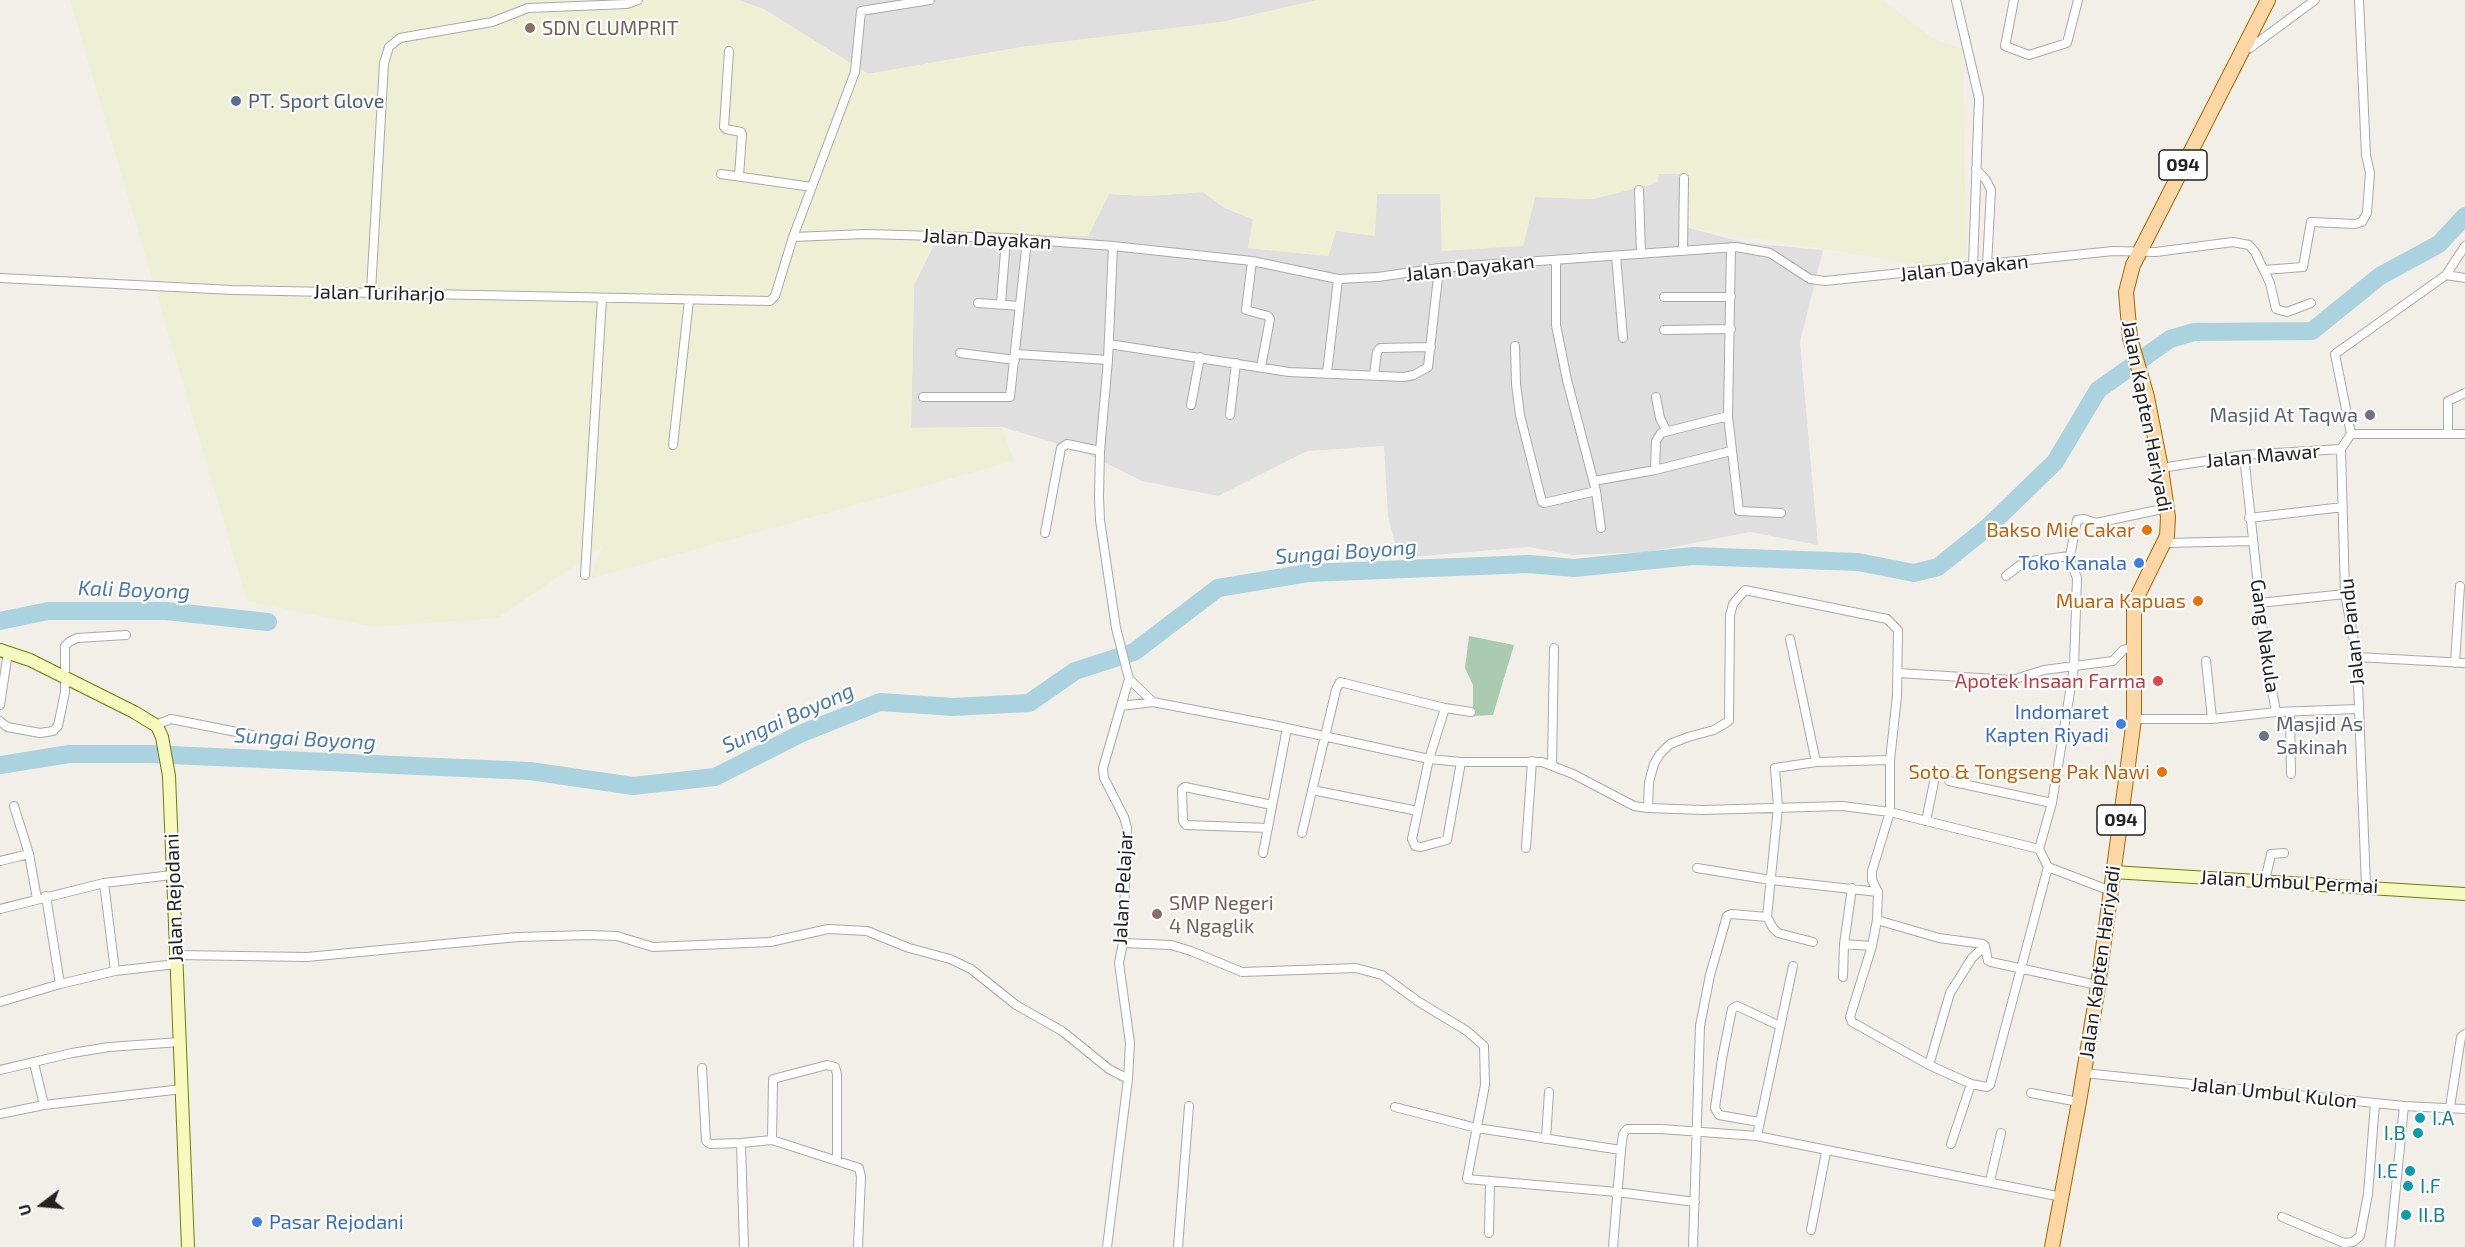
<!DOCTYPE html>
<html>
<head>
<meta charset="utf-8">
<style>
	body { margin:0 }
	#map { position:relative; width:2465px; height:1247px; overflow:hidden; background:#f2efe9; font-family:"Exo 2",sans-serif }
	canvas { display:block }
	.north { position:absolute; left:12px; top:1175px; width:60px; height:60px; -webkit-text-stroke:4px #fff; paint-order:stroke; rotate:254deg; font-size:16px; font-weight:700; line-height:24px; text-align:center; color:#222 }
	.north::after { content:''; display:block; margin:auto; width:21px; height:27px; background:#222; clip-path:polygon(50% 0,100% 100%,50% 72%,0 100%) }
</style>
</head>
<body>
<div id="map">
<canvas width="2465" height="1247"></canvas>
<div class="north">U</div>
</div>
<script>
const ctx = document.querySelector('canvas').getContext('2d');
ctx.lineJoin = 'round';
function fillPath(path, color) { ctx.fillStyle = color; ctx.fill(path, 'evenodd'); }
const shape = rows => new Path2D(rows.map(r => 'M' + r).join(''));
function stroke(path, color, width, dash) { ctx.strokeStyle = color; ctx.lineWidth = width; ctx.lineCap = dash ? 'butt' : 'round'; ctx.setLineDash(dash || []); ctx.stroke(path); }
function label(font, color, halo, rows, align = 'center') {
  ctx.font = font + ' "Exo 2",sans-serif'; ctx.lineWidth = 4.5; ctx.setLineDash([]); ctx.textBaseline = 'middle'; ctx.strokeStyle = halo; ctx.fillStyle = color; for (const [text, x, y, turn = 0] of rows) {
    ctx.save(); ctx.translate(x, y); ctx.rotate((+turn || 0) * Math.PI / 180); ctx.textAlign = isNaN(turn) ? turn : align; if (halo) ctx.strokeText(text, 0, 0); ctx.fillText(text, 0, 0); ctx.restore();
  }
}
fillPath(shape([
	[738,0,1318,0,1222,22,1022,47,868,74,764,10],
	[1659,174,1686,174,1685,227,1746,243,1823,250,1800,342,1818,545,1750,532,1648,552,1573,555,1528,547,1399,558,1388,516,1384,446,1307,451,1218,496,1142,481,1082,451,1002,427,911,428,914,285,940,232,1088,236,1109,194,1148,196,1203,192,1225,208,1253,219,1248,248,1328,256,1336,231,1377,194,1440,194,1523,246,1535,197,1593,199]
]), '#e0dfdf');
fillPath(shape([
	[70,0,738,0,764,9,868,74,1022,47,1222,22,1318,0,1883,0,1934,39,1963,49,1966,256,1928,266,1685,227,1685,174,1659,174,1657,183,1593,199,1535,197,1523,246,1442,251,1440,194,1377,194,1375,236,1336,231,1328,256,1248,248,1253,219,1225,208,1203,192,1148,196,1109,194,1088,236,940,232,914,285,911,428,1002,427,1014,461,589,579,602,547,498,618,373,627,247,601]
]), '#eef0d5');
fillPath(shape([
	[1469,636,1514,645,1493,715,1473,716,1473,685,1465,668]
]), '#aacbaf');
stroke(shape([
	[0,621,48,611,166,611,268,622],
	[0,765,69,754,149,754,530,771,633,786,715,777,800,734,880,702,953,707,1029,703,1075,671,1134,652,1218,588,1308,573,1529,564,1574,568,1693,556,1858,562,1914,573,1938,567,1989,526,2055,462,2098,390,2170,339,2194,332,2312,331,2380,276,2439,244,2465,216]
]), '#aad3df', 18);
const minor = shape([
	[1956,0,1979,98,1973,266],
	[2014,0,2005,46,2029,55,2067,43,2078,0],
	[2244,47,2250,48,2315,0],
	[729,51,724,127,726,129,741,132,742,134,739,176],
	[1976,169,1986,180,1991,190,1987,265],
	[721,174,812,187],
	[1639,190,1641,254],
	[793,237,866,234,1006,238,1113,246,1252,261,1338,279,1378,277,1439,268,1736,247,1770,253,1810,279,1825,281,2113,251,2156,252,2233,242,2249,245,2255,252,2270,283,2276,309,2287,312,2311,303],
	[1113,246,1108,360,1100,451,1099,497,1100,520,1116,628,1129,679,1121,706],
	[1731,247,1728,416,1739,511,1781,513],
	[1683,251,1684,178],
	[1616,256,1623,338],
	[1556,260,1556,325,1567,380,1596,491,1601,528],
	[1252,261,1246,310,1268,316,1270,319,1261,367],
	[2264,270,2303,267,2311,222,2355,224,2362,222,2367,213,2370,173,2366,155,2359,0],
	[2446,275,2465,246],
	[0,278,232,290,770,301,775,296,793,237,855,72,861,11,930,0],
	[371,291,384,63,389,47,400,38,492,22,528,8,627,4,638,0],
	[1664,297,1731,297],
	[978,303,1020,306],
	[1001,304,1006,238],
	[1664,330,1731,329],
	[1109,344,1289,372,1403,377,1414,375,1428,367,1439,268],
	[1515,346,1516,384,1520,415,1542,502,1544,503,1596,491],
	[960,353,1015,360],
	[1016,354,1108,360],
	[1327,373,1338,279],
	[1374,375,1377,352,1380,348,1431,347],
	[923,397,1010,397,1027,240],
	[1656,397,1660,418,1666,430],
	[1191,405,1200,357],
	[1230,415,1236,363],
	[2351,434,2335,354,2446,275,2465,278],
	[2448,434,2448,401,2465,393],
	[673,445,689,300],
	[2341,449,2345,594,2357,657,2366,886],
	[2341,449,2351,434,2465,434],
	[2161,468,2244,455,2341,449],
	[1655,470,1656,441,1661,433,1728,416],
	[1594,481,1655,470,1731,451],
	[2249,518,2343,507],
	[1045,533,1061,448,1067,444,1100,451],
	[2165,543,2253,541],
	[585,575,602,299],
	[2006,576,2024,562,2070,556,2077,520,2084,519,2096,523,2167,508],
	[2259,603,2345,594],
	[1790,639,1816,762],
	[2357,657,2465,663],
	[2206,661,2212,719],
	[2455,663,2460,586],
	[1898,673,2012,680,2044,670,2113,661,2123,650,2135,646],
	[1129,679,1153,702],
	[0,705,8,652],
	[1445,708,1429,759,1412,839,1415,846,1421,847,1447,840,1461,762],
	[2276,712,2358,709],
	[2290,712,2291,774],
	[2134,719,2212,719,2276,712,2265,651,2244,455],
	[0,721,7,727,40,733,53,731,58,726,65,692,65,646,69,642,77,638,126,635],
	[156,725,171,719,252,735],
	[1552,765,1554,648],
	[1949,781,2052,803],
	[1312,790,1418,811],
	[14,806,29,854,37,899],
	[1648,808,1649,782,1654,764,1660,754,1670,744,1688,737,1714,730,1729,721,1730,615,1733,604,1745,590,1887,619,1898,630,1897,696,1890,760,1890,812,1872,871,1872,880,1878,892,1877,920,1872,946,1850,1017,1852,1022,1929,1065,1971,1084,1987,1087,1990,1085,2048,867],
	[1926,821,1934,782],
	[1268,828,1186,825,1183,821,1182,789,1185,787,1272,805],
	[1302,833,1336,690,1340,682,1445,708,1471,712],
	[1526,848,1532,761],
	[2039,849,2052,803,2074,667,2077,578,2069,557],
	[1263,853,1287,728],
	[0,861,29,854],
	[1697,868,1771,880,1878,892],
	[2265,881,2271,854,2284,853],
	[104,883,115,971],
	[46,896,60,984],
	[0,909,104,883,172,875],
	[1767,917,1773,928,1778,933,1813,942],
	[1877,920,1939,938,1983,944,1985,946,1988,961,1991,962,2097,985],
	[1123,943,1171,945,1191,951,1242,972,1356,968,1382,975,1419,1002,1467,1031,1484,1046,1485,1085,1467,1179,1617,1192,1695,1202],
	[1844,944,1872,946],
	[176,955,307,957,518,937,588,935,617,936,653,947,770,942,828,929,867,931,909,948,950,959,971,969,1016,1005,1062,1031,1109,1069,1128,1079],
	[1843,977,1844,944,1852,888],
	[0,1002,60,984,115,971,176,964],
	[34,1063,44,1105],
	[1929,1065,1950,993,1972,958,1985,946],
	[702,1068,706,1141,710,1144,741,1143],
	[0,1070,72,1053,109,1047,180,1042],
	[2084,1073,2404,1106,2465,1109],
	[2031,1093,2079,1102],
	[1395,1107,1477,1128,1621,1150,1623,1134,1627,1129,1661,1129,1757,1136,2062,1197],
	[2450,1107,2461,1037,2465,1034],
	[0,1114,44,1105,182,1089],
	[1759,1122,1719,1115,1715,1108,1722,1059,1732,1009,1737,1006,1780,1026],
	[1757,1136,1793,966],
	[1546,1139,1549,1092],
	[772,1140,773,1079,827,1065,835,1067,837,1074,837,1159],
	[1951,1144,1971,1084],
	[1990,1181,2001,1133],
	[2282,1217,2344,1243,2353,1242,2360,1236,2368,1194,2375,1103],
	[1811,1230,1826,1152],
	[1489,1233,1490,1181],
	[744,1247,741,1143,772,1140,859,1168,861,1177,858,1247],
	[1107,1247,1128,1079,1130,1043,1119,963,1123,943,1127,828,1124,817,1104,778,1103,768,1121,706,1153,702,1273,725,1429,759,1461,762,1542,762,1573,774,1634,806,1648,808,1703,810,1842,806,1890,812,2039,849,2048,867,2111,891],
	[1178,1247,1189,1106],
	[1613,1247,1621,1150],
	[1693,1247,1700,1026,1710,975,1727,916,1731,914,1767,917,1778,807,1775,768,1816,762,1890,760],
	[2390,1247,2404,1106]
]);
const secondary = shape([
	[0,650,30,660,134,712,157,726,162,737,169,776,188,1247],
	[2113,872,2465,894]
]);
const primary = shape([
	[2052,1247,2079,1102,2097,993,2128,765,2134,719,2134,607,2137,597,2167,536,2168,517,2161,468,2147,397,2130,338,2126,292,2133,265,2268,0]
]);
stroke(minor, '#a9a9a9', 10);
stroke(secondary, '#707d05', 14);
stroke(primary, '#a06b00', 16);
stroke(minor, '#fff', 8);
stroke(secondary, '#f7fabf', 12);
stroke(primary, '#fcd6a4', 14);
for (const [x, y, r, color] of [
	[530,28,6,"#8d6e63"],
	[236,101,6,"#5c6f8a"],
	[2370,415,6,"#6b7280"],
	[2147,530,6,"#e8710a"],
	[2139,563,6,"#3f7fe0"],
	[2198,601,6,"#e8710a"],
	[2158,681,6,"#e0444e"],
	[2121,724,6,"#3f7fe0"],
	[2264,736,6,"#6b7280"],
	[2162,772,6,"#e8710a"],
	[1157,914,6,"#8d6e63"],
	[2420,1118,6,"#0f9aa8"],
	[2418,1133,6,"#0f9aa8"],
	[2410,1171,6,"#0f9aa8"],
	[2408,1186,6,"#0f9aa8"],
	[2406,1215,6,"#0f9aa8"],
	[257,1222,6,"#3f7fe0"]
]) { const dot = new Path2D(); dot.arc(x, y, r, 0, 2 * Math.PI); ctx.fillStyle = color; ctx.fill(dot); stroke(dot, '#fff', 2); }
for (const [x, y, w] of [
	[2183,165,48],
	[2121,820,48]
]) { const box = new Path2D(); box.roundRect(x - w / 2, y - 15, w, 30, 4.5); ctx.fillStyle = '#fff'; ctx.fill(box); stroke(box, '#222', 1.5); }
label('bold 18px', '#222', null, [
	["094",2183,165],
	["094",2121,820]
]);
label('20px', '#785e54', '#fff', [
	["SDN CLUMPRIT",542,28],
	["SMP Negeri",1169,903],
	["4 Ngaglik",1169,926]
], 'left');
label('20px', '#4e5e75', '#fff', [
	["PT. Sport Glove",248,101]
], 'left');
label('20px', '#222', '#fff', [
	["Jalan Dayakan",987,239,3],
	["Jalan Dayakan",1470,268,-6],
	["Jalan Dayakan",1964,268,-6],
	["Jalan Turiharjo",379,293,1],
	["Jalan Kapten Hariyadi",2147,416,79],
	["Jalan Mawar",2263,456,-5],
	["Jalan Pandu",2352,632,-96],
	["Gang Nakula",2265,636,82],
	["Jalan Umbul Permai",2289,882,3],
	["Jalan Pelajar",1123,888,-87],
	["Jalan Rejodani",174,898,-92],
	["Jalan Kapten Hariyadi",2100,962,-82],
	["Jalan Umbul Kulon",2274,1093,6]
]);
label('20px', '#5b616d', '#fff', [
	["Masjid At Taqwa",2358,415],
	["Masjid As",2276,724,"left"],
	["Sakinah",2276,747,"left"]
], 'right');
label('20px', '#c56008', '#fff', [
	["Bakso Mie Cakar",2135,530],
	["Muara Kapuas",2186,601],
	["Soto & Tongseng Pak Nawi",2150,772]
], 'right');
label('20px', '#366cbe', '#fff', [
	["Toko Kanala",2127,563],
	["Indomaret",2109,712],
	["Kapten Riyadi",2109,735],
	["Pasar Rejodani",269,1222,"left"]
], 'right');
label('20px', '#be3a42', '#fff', [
	["Apotek Insaan Farma",2146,681]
], 'right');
label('20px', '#0d838f', '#fff', [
	["I.A",2432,1118],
	["I.B",2406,1133,"right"],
	["I.E",2398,1171,"right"],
	["I.F",2420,1186],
	["II.B",2418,1215]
], 'left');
label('italic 21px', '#4a7aab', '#fff', [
	["Sungai Boyong",1346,552,-4],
	["Kali Boyong",134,590,2],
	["Sungai Boyong",788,718,-24],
	["Sungai Boyong",305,739,3]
]);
</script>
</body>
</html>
